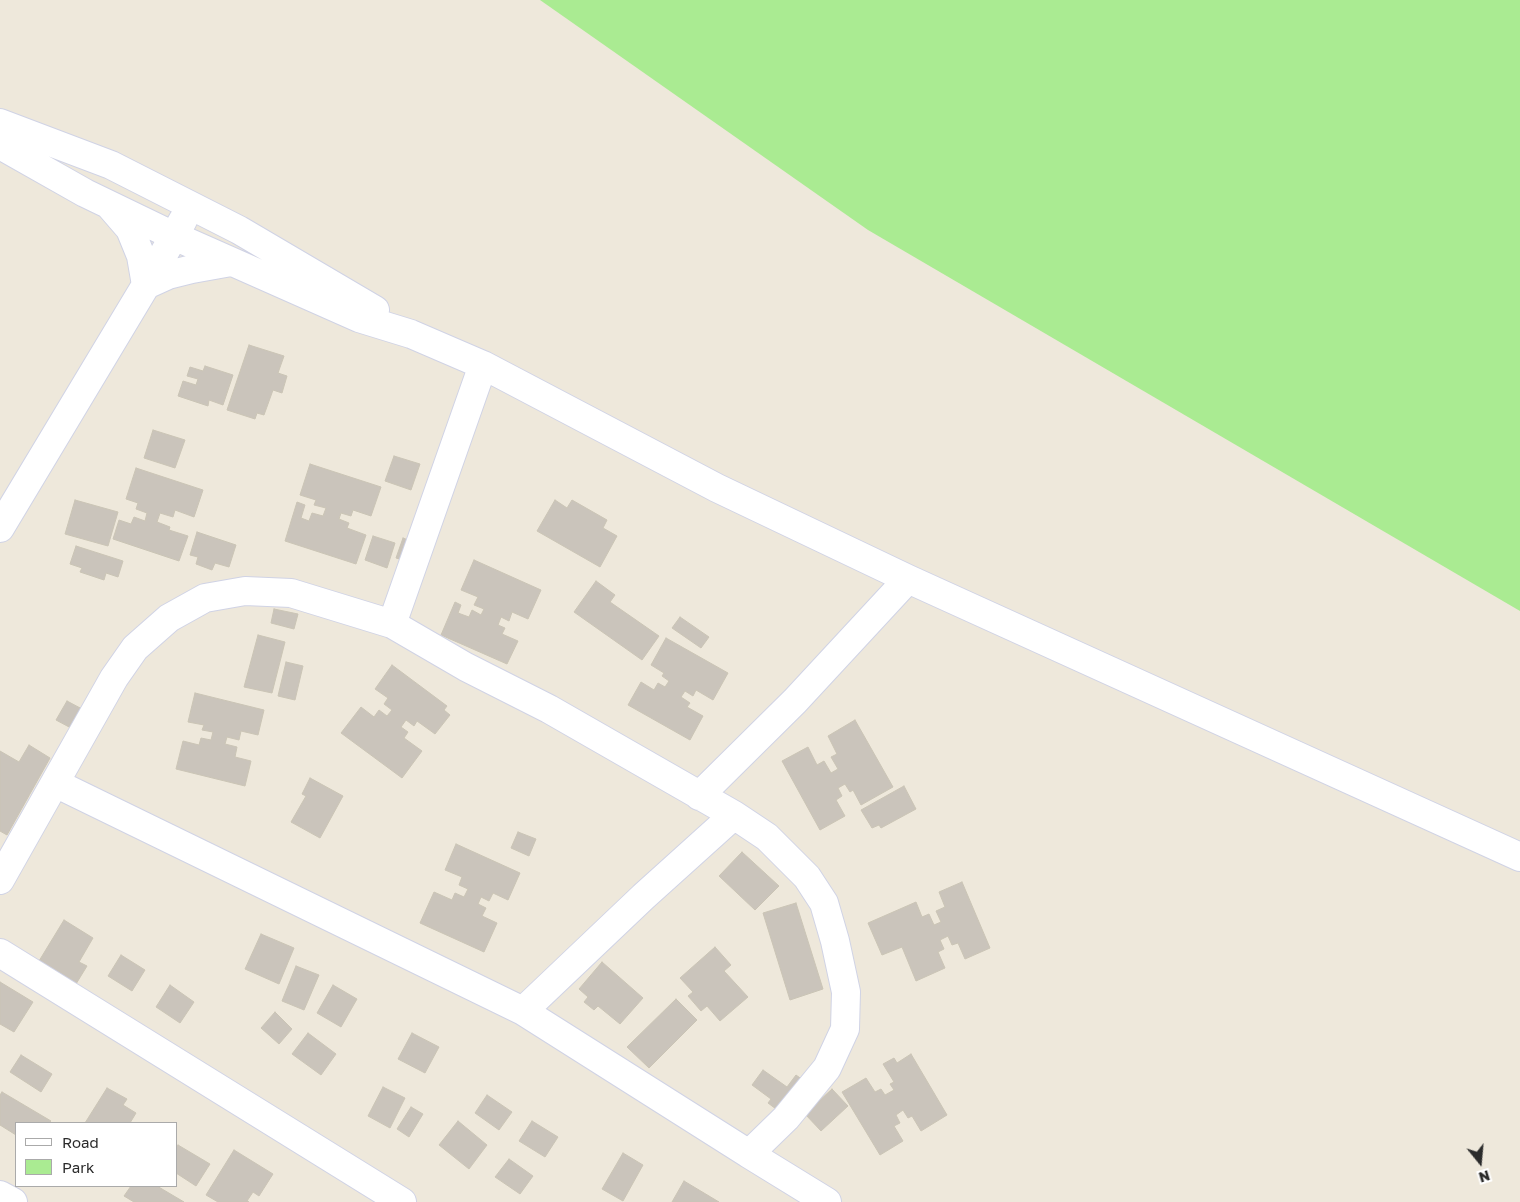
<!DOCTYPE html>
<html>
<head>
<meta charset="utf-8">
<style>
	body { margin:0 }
	#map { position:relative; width:1520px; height:1202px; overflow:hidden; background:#eee8db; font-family:"Golos Text",sans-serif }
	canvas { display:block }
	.legend { position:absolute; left:15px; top:1122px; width:162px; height:65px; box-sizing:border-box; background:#fff; border:1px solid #aaa; margin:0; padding:6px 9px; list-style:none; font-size:15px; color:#2b2b2b }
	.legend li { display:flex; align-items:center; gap:10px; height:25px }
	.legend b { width:25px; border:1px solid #aaa }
	.north { position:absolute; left:1455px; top:1137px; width:50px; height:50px; -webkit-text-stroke:4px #fff; paint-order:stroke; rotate:163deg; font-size:14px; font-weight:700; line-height:20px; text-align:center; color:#2b2b2b }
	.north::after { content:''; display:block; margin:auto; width:18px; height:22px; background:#2b2b2b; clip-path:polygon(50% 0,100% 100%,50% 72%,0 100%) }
</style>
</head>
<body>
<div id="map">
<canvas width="1520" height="1202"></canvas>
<ul class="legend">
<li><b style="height:6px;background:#fff"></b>Road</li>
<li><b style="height:14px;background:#aaeb92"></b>Park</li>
</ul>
<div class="north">N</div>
</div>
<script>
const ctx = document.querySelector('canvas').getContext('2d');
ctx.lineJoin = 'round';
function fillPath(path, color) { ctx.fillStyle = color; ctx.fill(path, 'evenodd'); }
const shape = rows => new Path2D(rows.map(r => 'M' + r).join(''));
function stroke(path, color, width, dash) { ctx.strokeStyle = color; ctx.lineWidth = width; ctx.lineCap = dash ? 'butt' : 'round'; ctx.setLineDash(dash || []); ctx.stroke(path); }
fillPath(shape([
	[540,0,1520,0,1520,611,868,230]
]), '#aaeb92');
const building = shape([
	[249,345,284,356,278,373,287,376,282,393,273,390,264,415,257,413,255,419,227,410,249,345],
	[205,366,233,375,223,405,209,400,208,406,178,396,183,381,196,385,198,379,187,376,190,367,203,371,205,366],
	[153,430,185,440,175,468,144,458,153,430],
	[394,456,420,464,411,490,385,481,394,456],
	[310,464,381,487,371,516,353,510,351,516,341,513,339,519,349,523,347,528,366,535,356,564,285,541,297,502,305,505,301,518,309,521,312,513,323,516,326,508,314,505,316,500,300,495,310,464],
	[136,468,203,490,194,517,175,510,173,517,160,513,157,522,170,527,169,530,188,536,179,561,113,539,119,520,131,524,134,517,145,521,147,513,136,509,138,503,126,499,136,468],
	[75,500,118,512,108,546,65,534,75,500],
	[555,500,567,508,572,500,607,520,603,528,617,536,600,567,537,531,555,500],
	[197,532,236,545,229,567,215,563,212,570,196,564,198,557,190,555,197,532],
	[373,536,395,543,387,568,365,560,373,536],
	[403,538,413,542,406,561,396,558,403,538],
	[76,546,123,561,118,577,106,573,104,580,80,572,82,568,70,564,76,546],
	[474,560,541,590,528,619,512,612,509,621,501,617,498,625,505,628,502,634,518,641,507,664,441,635,455,602,461,605,458,613,469,617,472,610,481,615,484,609,474,605,478,597,461,590,474,560],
	[596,581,615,595,610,602,659,636,642,660,574,612,596,581],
	[274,609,298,614,294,629,271,623,274,609],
	[680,617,709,637,701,648,672,628,680,617],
	[258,635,285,642,272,693,244,687,258,635],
	[666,638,728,673,713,700,696,690,693,696,685,691,681,697,690,703,687,707,703,716,690,740,628,705,641,682,654,690,658,683,665,687,669,681,662,676,664,673,651,665,666,638],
	[286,662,303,666,295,700,278,696,286,662],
	[392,665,447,706,444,710,450,715,435,734,417,721,414,726,406,720,401,727,408,732,404,738,422,751,402,778,341,733,361,707,374,717,379,710,387,716,392,710,384,704,388,698,375,689,392,665],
	[195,693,264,710,258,735,241,731,239,740,227,737,225,744,237,747,235,757,251,761,245,786,176,769,183,741,199,745,201,738,211,740,213,732,202,730,204,725,188,722,195,693],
	[67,701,82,709,71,728,56,720,67,701],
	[855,720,893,787,861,805,853,790,850,792,845,784,838,788,842,796,836,800,845,816,820,830,782,761,808,747,817,765,824,761,831,773,838,769,831,757,837,754,828,736,855,720],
	[29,745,50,758,7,835,0,831,0,751,19,762,29,745],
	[310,778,343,796,320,838,291,822,306,796,302,794,310,778],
	[904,786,916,809,881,828,879,825,872,828,861,810,904,786],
	[518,832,536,839,529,856,511,848,518,832],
	[456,844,520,873,508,900,493,893,489,901,481,897,478,904,486,908,482,916,497,923,484,952,420,923,434,892,452,900,455,893,464,897,468,889,459,885,462,877,445,870,456,844],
	[742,852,779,886,755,910,719,876,742,852],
	[962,882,990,948,965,959,958,943,952,945,948,936,940,940,944,949,938,952,945,968,916,981,902,947,882,955,868,923,916,902,922,917,929,914,934,925,941,922,936,911,945,907,939,892,962,882],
	[796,903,823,989,790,1000,763,913,796,903],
	[64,920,93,938,79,962,87,966,76,984,39,961,64,920],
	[261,934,294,948,279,984,245,969,261,934],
	[715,947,731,965,724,971,748,997,720,1021,707,1006,701,1011,688,996,693,992,680,978,715,947],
	[121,955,145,970,132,991,108,976,121,955],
	[602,962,643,998,620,1024,598,1006,594,1010,584,1002,588,997,579,989,602,962],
	[296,966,319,975,304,1010,282,1001,296,966],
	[0,982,33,1002,14,1032,0,1024,0,982],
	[170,985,194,1002,180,1023,156,1007,170,985],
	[333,985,357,999,341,1027,317,1013,333,985],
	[676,999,697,1020,649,1068,627,1047,676,999],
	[275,1012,292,1029,279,1044,261,1028,275,1012],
	[308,1033,336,1054,321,1075,292,1054,308,1033],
	[412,1033,439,1047,425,1073,398,1059,412,1033],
	[911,1054,947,1115,921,1131,912,1116,908,1118,903,1110,896,1115,900,1123,894,1126,903,1141,880,1155,842,1092,866,1078,875,1092,881,1089,885,1095,894,1090,890,1084,894,1082,883,1064,894,1058,897,1063,911,1054],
	[21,1055,52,1074,41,1092,10,1072,21,1055],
	[763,1070,787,1087,796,1075,803,1080,780,1112,768,1103,771,1099,752,1085,763,1070],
	[383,1087,405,1098,390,1128,368,1116,383,1087],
	[107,1088,127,1099,123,1105,136,1113,130,1123,85,1123,107,1088],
	[832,1089,848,1106,821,1131,805,1114,832,1089],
	[2,1092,51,1121,49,1123,16,1123,16,1135,0,1125,0,1095,2,1092],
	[487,1095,512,1112,499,1130,475,1113,487,1095],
	[411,1107,423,1114,409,1137,397,1129,411,1107],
	[458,1121,487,1145,469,1169,439,1145,458,1121],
	[532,1121,558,1137,545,1157,519,1141,532,1121],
	[178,1145,210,1164,196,1186,176,1173,176,1148,178,1145],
	[234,1150,273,1174,259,1196,253,1192,247,1201,249,1202,218,1202,206,1195,234,1150],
	[623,1153,643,1165,623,1201,602,1189,623,1153],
	[509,1159,533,1176,520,1194,495,1177,509,1159],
	[684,1181,719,1202,672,1202,684,1181],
	[131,1186,157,1186,184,1202,134,1202,124,1196,131,1186]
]);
fillPath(building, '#cac4bb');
stroke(building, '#cac4b5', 1);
const minor = shape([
	[0,123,111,165,239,230,375,310],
	[0,145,85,193,174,236,359,318,411,334,483,365,717,488,908,579,1520,857],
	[111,207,130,229,141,256,146,285,168,275,192,269,231,262],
	[0,528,146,285,183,220],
	[392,624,483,365],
	[55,783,523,1011,643,897,734,815],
	[699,796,795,701,908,579],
	[0,880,114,678,135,648,169,618,205,598,245,591,291,593,392,624,466,667,549,709,734,815,767,837,807,877,824,903,835,941,846,992,845,1029,827,1068,786,1118,749,1154,827,1202],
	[0,953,402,1202],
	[523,1011,749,1154],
	[0,1195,13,1202]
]);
stroke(minor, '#d0d3e5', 30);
stroke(minor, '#fff', 28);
</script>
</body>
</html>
